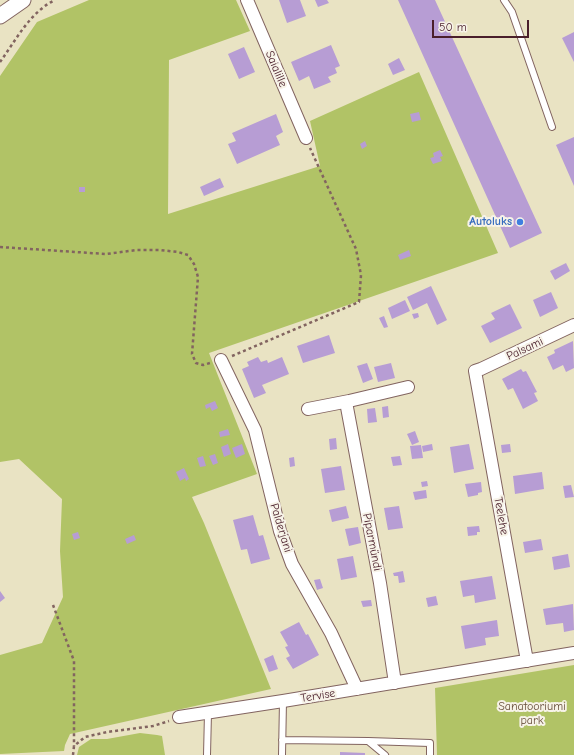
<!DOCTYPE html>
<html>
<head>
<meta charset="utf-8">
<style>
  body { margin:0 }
  #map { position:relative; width:574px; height:755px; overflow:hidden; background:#e9e3c3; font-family:"Comic Neue",sans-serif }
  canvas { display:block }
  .scale { position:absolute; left:432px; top:20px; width:97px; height:18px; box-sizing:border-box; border:2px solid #4a1f2b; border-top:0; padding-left:5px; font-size:12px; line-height:14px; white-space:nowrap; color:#4a1f2b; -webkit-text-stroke:3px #f7f3e8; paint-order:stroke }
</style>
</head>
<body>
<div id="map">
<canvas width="574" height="755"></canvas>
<div class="scale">50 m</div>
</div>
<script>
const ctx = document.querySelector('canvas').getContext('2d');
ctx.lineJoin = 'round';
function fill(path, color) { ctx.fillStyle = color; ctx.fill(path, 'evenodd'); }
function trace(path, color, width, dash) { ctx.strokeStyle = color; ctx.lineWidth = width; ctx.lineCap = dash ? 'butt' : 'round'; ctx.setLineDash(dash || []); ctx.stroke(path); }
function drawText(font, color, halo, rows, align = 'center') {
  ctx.font = font + ' "Comic Neue",sans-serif'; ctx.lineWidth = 4; ctx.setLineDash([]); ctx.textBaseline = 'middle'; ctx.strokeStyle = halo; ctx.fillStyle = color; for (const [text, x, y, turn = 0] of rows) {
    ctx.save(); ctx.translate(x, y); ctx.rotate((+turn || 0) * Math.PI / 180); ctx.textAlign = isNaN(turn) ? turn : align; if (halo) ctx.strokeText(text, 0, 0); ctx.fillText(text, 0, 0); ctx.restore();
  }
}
const green = new Path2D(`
  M89 0H236L250 31 169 60 168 214 320 166 310 121 419 72 498 253 209 353 257 474 192 497 204 523 271 689 70 734 65 745 64 751 0 754V655L42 643 63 597 60 551 62 499 19 459 0 462V76L37 22Z
  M574 665V755H437L435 688Z
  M140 733 157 735 162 736 165 755H77L79 747 91 739H107Z`);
const building = new Path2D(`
  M279 0H300L306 16 287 23Z
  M315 0H327L329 3 318 7Z
  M398 0H435L542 233 510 248Z
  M574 32V62L562 38Z
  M331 45 340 66 335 68 337 73 328 77 331 82 314 89 309 76 299 81 291 62Z
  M244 47 255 72 239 79 228 54Z
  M399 58 405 70 393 75 388 64Z
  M419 112 421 120 412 122 410 114Z
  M276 114 283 132 276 136 280 145 237 164 228 144 236 141 232 133Z
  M574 137V186L556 145Z
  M365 141 367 146 362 149 360 144Z
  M440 150 443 156 440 157 442 161 433 164 430 158 434 157 433 153Z
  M220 178 224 187 204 196 200 187Z
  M79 187H85V192H79Z
  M409 250 411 256 400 260 398 255Z
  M566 263 570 271 555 280 550 271Z
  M431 286 447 320 437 325 427 303 413 310 407 297Z
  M551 292 558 308 540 317 533 300Z
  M405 300 410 311 392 319 388 308Z
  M510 304 522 328 490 343 481 326 495 319 491 313Z
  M418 313 419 317 414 319 412 314Z
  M384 316 388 327 384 328 379 318Z
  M329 335 335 353 303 363 297 346Z
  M573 341 574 368 566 372 563 365 553 370 547 357 555 353 554 350Z
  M258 357 261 362 267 360 268 363 282 357 289 374 262 385 266 393 254 398 242 369 249 366 247 362Z
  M367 363 373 379 363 383 357 366Z
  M391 363 395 378 378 382 374 367Z
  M521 369 523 372 526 371 537 392 534 393 538 401 523 409 513 388 508 390 502 379Z
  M215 401 218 408 212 411 210 407 206 409 205 405Z
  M388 406 389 417 383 418 382 407Z
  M375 408 377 422 368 423 367 409Z
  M228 429 230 435 220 437 219 432Z
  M415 431 419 442 412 445 407 434Z
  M336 438 337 449 330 450 329 439Z
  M228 444 231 454 224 457 221 447Z
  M242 444 245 454 236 458 232 448Z
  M432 444 433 450 423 452 422 446Z
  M469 444 474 469 454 473 450 447Z
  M510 444 511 452 502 453 501 445Z
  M421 445 423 458 412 459 410 446Z
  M215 454 218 463 213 465 209 456Z
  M203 456 206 466 200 467 197 458Z
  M400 456 402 465 393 466 391 457Z
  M294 457 295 466 290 467 289 458Z
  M341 466 345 490 325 493 321 469Z
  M184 468 189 479 186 481 185 478 180 481 176 472Z
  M542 472 544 489 515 494 513 476Z
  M427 481 428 486 422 487 421 482Z
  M481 482 482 492 478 493V495L468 497 465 484Z
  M571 485 574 497 565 498 563 486Z
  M426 490 427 498 415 500 413 492Z
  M346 506 349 518 332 522 329 510Z
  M399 506 403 528 388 530 384 508Z
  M253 515 259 536 263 535 270 559 251 564 247 549 241 550 233 520Z
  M479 526 480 532H477V535L468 536 467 527Z
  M358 527 361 543 349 546 345 529Z
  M78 532 80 538 74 540 72 534Z
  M134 535 136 540 127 544 125 539Z
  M541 539 543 550 525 553 523 542Z
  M568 554 570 567 554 570 552 557Z
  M353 556 357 577 341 580 337 559Z
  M403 571 405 582 399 583 398 576H394L393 573Z
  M492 576 496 599 475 603 474 595 463 597 460 581Z
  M320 579 323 588 317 590 314 580Z
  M0 591 5 598 0 602Z
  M436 596 438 605 428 607 426 598Z
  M371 600 372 606 363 607 361 601Z
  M573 604 574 630 564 632 563 623 546 625 543 609Z
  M497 620 499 636 485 638 486 645 465 649 461 626Z
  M299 622 306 635 308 634 319 655 293 669 286 658 290 656 285 647 288 646 280 632Z
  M273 655 278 669 269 672 264 659Z
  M340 752 365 753V755H340Z`);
const path = new Path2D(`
  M0 62C16 40 30 12 55 0
  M0 247 106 254 137 250H160L178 252 188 255 194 264 198 277 192 354 196 363 203 365 210 363
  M232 356 359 302 361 275 356 249 310 148
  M53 605 74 661V746
  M73 755 74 746 85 737 107 732 153 726 169 721`);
const service = new Path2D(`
  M504 0 512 12 552 127
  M282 740 368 741 385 755
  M368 741 430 743V755
  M207 755 208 713
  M282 755 283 701`);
const minor = new Path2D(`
  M247 0 306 138
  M221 360 255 430 280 531 292 564 331 633 357 689
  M346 402 380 583 395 683
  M308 409 349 401 408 387
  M527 661 475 371 481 369 574 325
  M179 717 283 701 574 653`);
const tertiary = new Path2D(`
  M0 16 23 0`);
const markers = [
  [520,222,4,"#3f7fe0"]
];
const streetNames = [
  ["Saialille",276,69,67],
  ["Palsami",525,349,-25],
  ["Teelehe",501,516,80],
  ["Palderjani",281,528,73],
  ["Piparmündi",372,542,79],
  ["Tervise",318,696,-9]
];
const shopNames = [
  ["Autoluks",512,222]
];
const parkNames = [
  ["Sanatooriumi",532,707],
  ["park",532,721]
];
fill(green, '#b1c366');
fill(building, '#b79dd4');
trace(service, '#826460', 8);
trace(minor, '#826460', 14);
trace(tertiary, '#826460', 17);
trace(path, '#826460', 2.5, [3, 3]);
trace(service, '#fff', 6);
trace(minor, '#fff', 12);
trace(tertiary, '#fff', 15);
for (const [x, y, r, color] of markers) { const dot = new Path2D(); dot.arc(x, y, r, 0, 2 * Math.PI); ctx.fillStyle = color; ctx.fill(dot); trace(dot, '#f7f3e8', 1.5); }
drawText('12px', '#4a1f2b', '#f7f3e8', streetNames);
drawText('bold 12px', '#366cbe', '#f7f3e8', shopNames, 'right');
drawText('12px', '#69503d', '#f7f3e8', parkNames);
</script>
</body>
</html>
